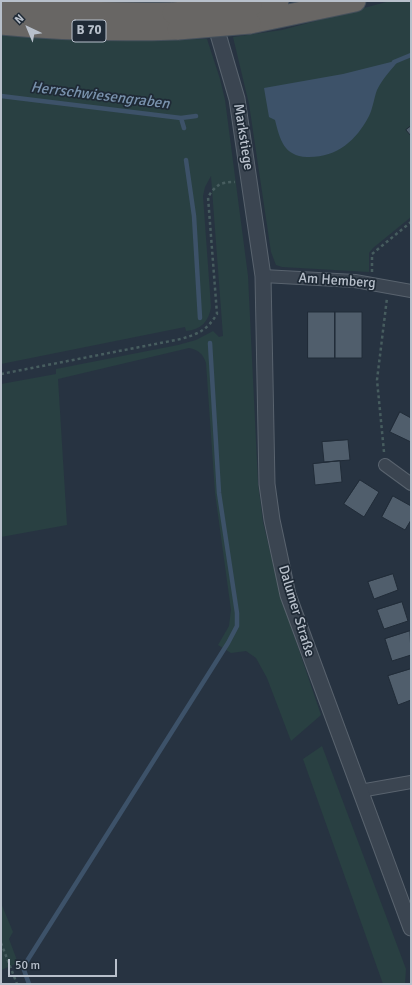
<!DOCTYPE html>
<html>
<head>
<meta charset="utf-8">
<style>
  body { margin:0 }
  #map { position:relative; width:412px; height:985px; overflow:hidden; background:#273341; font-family:Signika,sans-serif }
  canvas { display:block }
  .frame { position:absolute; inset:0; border:2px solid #b8c0cb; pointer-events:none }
  .north { position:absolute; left:8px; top:8px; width:40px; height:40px; -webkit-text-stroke:3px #1f2a36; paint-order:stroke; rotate:316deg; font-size:11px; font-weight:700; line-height:16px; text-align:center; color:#b8c0cb }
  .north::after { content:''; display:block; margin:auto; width:14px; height:18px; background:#b8c0cb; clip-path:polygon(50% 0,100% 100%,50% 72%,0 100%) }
  .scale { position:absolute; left:8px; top:959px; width:109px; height:18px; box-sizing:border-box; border:2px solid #b8c0cb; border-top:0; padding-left:5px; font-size:12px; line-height:14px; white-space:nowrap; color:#b8c0cb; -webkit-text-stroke:3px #1f2a36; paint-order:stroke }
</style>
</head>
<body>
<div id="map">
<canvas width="412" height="985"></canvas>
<div class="frame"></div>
<div class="north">N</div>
<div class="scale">50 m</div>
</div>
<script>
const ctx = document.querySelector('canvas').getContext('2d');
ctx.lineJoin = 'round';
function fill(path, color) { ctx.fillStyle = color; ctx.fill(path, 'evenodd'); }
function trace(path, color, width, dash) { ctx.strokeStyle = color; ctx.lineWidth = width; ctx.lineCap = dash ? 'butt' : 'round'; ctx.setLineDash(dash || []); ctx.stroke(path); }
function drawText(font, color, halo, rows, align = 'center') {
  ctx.font = font + ' Signika,sans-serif'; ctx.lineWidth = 3.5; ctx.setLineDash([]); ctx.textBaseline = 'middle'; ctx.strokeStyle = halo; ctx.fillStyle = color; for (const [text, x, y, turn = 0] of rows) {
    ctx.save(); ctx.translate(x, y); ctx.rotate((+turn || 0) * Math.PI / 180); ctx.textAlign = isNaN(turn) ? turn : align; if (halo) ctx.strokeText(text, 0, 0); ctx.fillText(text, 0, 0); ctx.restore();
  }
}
const green = new Path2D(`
  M390 1H411V217L373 248 369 253V272L282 267 276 265 271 252 249 104 233 37 282 30Z
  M1 32 48 38 94 41 207 39 220 79 225 100 248 276 258 483 263 522 281 597 321 715 291 741 267 678 256 658 246 651 231 653 218 645 229 626 231 610 215 493 206 363C203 354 199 350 189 348L58 379 67 525 1 537V384L56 374V369L178 345 196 340 213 331 219 337 223 336 211 176 205 187 203 196 211 307C209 321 201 330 186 331L185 327 1 364Z
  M322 746 406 969 405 984H383L303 759Z
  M1 903 13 932 9 939 18 963 1 970Z`);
const water = new Path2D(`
  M399 60C392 69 382 79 377 90 374 98 373 108 369 116 356 141 336 158 307 157 284 156 280 140 275 120L269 117 264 88 343 74Z`);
const stream = new Path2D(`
  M394 62 411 55
  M1 96 181 118 196 116
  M181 118 184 128
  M186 160 194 216 200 318
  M29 984 24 970 27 961 228 643 237 626V613L219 493 210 343`);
const building = new Path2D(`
  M411 126V136L406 130Z
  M308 312H335V358H308Z
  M335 312H362V358H335Z
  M400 412 411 418V442L390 432Z
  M348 440 350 460 324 462 322 442Z
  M340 461 342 482 315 485 313 464Z
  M360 480 379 492 364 517 344 504Z
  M393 496 411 506V520L405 530 382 517Z
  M393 574 398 590 374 599 368 582Z
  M402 602 408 621 384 629 377 610Z
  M410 631 411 655 392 661 385 639Z
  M411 669V700L398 705 388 676Z`);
const path = new Path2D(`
  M372 272V254L411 222
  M1 374 181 339C200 333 206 331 217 314L208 197C216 185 220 182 235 182
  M384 452 377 380 387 298
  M1 943 17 984`);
const minor = new Path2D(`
  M263 276 355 281 411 291
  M385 465 411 484
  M360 791 411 782`);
const tertiary = new Path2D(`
  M213 17 237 99 263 276 267 484 272 520 288 595 411 928`);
const trunk = new Path2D(`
  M1 6C59 12 115 14 173 13
  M251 6 278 1
  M250 23 355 1
  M1 24C62 30 116 31 178 29`);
const trunkBridge = new Path2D(`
  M173 13 251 6
  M178 29 250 23`);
const shields = [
  [89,31,34]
];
const shieldNames = [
  ["B 70",89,31]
];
const streetNames = [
  ["Markstiege",243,137,81],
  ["Am Hemberg",337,281,4],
  ["Dalumer Straße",296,611,73]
];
const waterNames = [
  ["Herrschwiesengraben",100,96,7]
];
fill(green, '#294042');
fill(water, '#3d5269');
trace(stream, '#3d5269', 4.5);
fill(building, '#505e6c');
trace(building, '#212c38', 1);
trace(minor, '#59636e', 14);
trace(tertiary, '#59636e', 17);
trace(trunk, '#45505b', 23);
trace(path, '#475d5f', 2.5, [3, 3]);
trace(minor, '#3b4551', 12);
trace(tertiary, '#3b4551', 15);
trace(trunk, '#686664', 21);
trace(trunkBridge, '#45505b', 23, []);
trace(trunkBridge, '#686664', 21);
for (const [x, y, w] of shields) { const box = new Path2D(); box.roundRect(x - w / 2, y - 11, w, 22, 3); ctx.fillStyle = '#1f2a36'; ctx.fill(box); trace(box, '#b8c0cb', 1); }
drawText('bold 13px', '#b8c0cb', null, shieldNames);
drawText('14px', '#b8c0cb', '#1f2a36', streetNames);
drawText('italic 15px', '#7992ad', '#1f2a36', waterNames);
</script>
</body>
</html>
